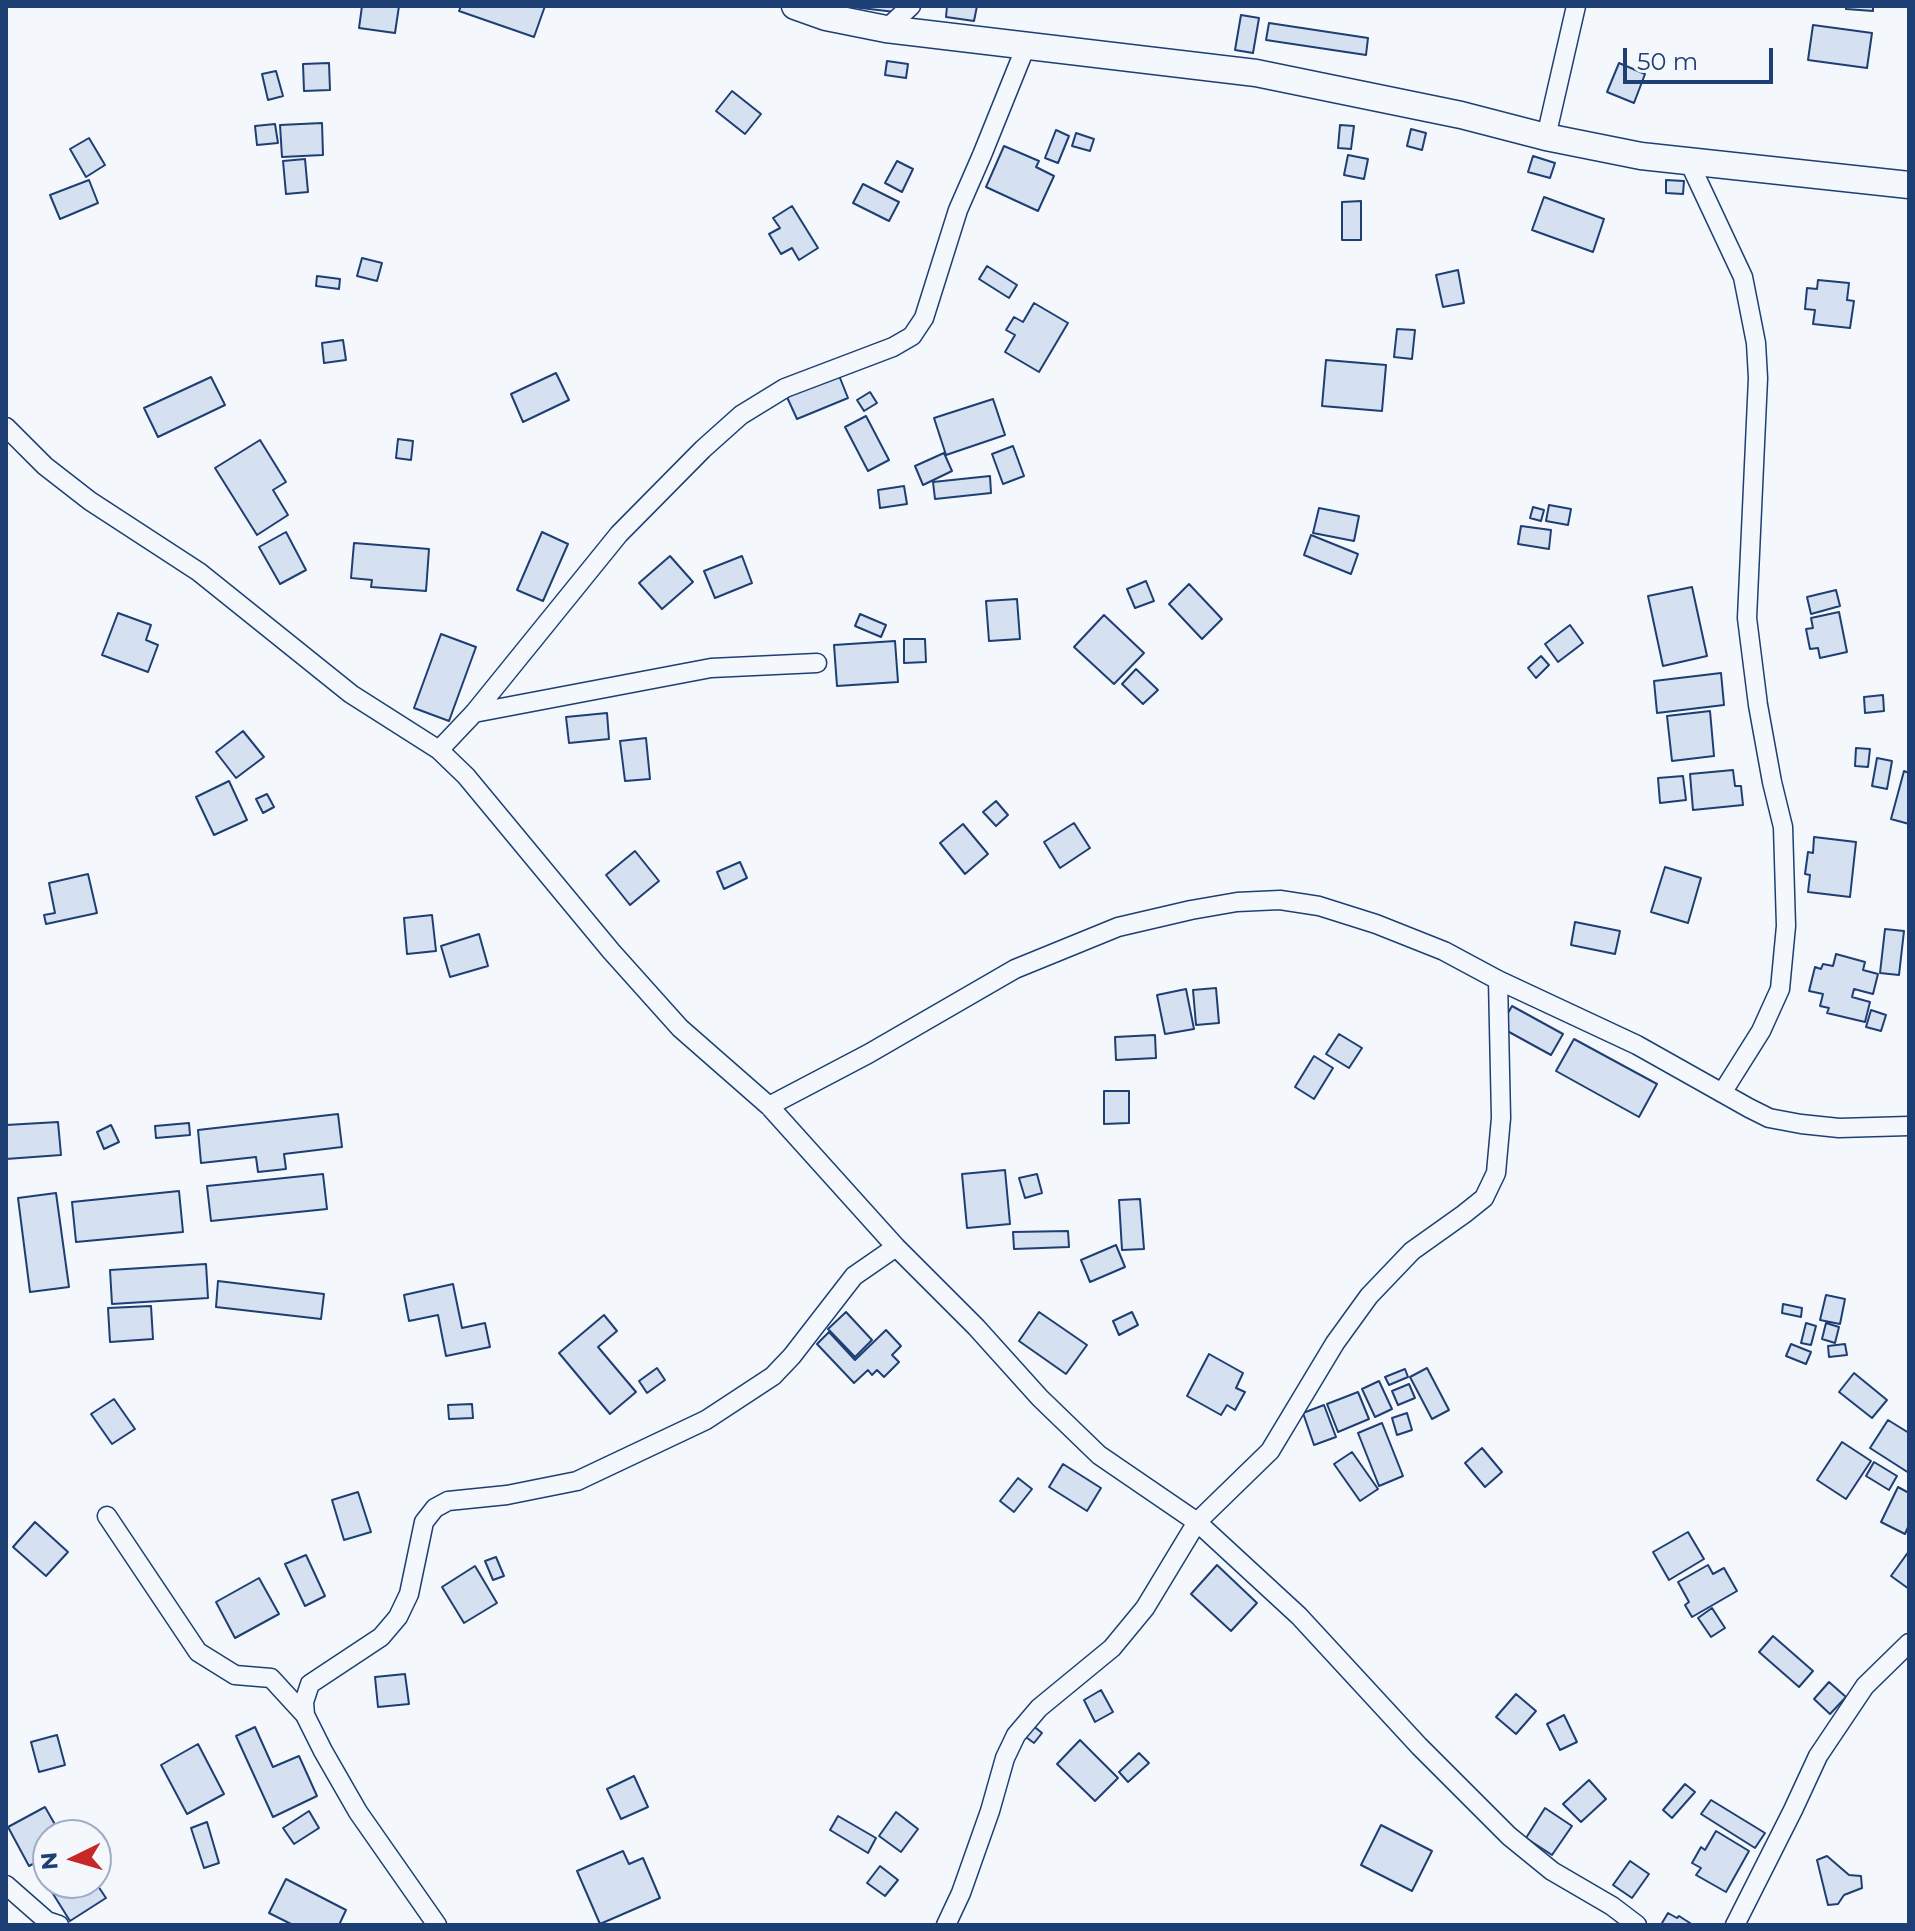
<!DOCTYPE html>
<html>
<head>
<meta charset="utf-8">
<style>
  body { margin:0 }
  #map { position:relative; width:1915px; height:1931px; overflow:hidden; background:#f4f7fb; font-family:Montserrat,sans-serif }
  canvas { display:block }
  .frame { position:absolute; inset:0; border:8px solid #1d3f73; pointer-events:none }
  .north { position:absolute; left:32px; top:1819px; width:80px; height:80px; box-sizing:border-box; background:#f4f7fb; border:2px solid #9eadc5; border-radius:50%; rotate:265deg; font-size:22px; font-weight:700; line-height:32px; text-align:center; color:#1d3f73 }
  .north::after { content:''; display:block; margin:auto; width:28px; height:36px; background:#c62828; clip-path:polygon(50% 0,100% 100%,50% 72%,0 100%) }
  .scale { position:absolute; left:1623px; top:48px; width:150px; height:36px; box-sizing:border-box; border:4px solid #1d3f73; border-top:0; padding-left:10px; font-size:24px; line-height:28px; white-space:nowrap; color:#1d3f73; -webkit-text-stroke:6px #f4f7fb; paint-order:stroke }
</style>
</head>
<body>
<div id="map">
<canvas width="1915" height="1931"></canvas>
<div class="frame"></div>
<div class="north">N</div>
<div class="scale">50 m</div>
</div>
<script>
const ctx = document.querySelector('canvas').getContext('2d');
ctx.lineJoin = 'round';
function fill(path, color) { ctx.fillStyle = color; ctx.fill(path, 'evenodd'); }
function trace(path, color, width, dash) { ctx.strokeStyle = color; ctx.lineWidth = width; ctx.lineCap = dash ? 'butt' : 'round'; ctx.setLineDash(dash || []); ctx.stroke(path); }
const building = new Path2D(`
  M362 6H399L395 33 359 28Z
  M461 6H545L534 37 459 11Z
  M844 6H895V12Z
  M947 6H977L974 21 946 17Z
  M1846 6H1873V11L1846 9Z
  M1241 15 1259 18 1253 53 1235 50Z
  M1269 23 1368 38 1366 55 1266 40Z
  M1813 25 1872 33 1867 68 1808 60Z
  M887 61 908 64 906 78 885 75Z
  M329 63 330 90 304 91 303 64Z
  M1619 63 1645 74 1634 103 1607 92Z
  M276 71 283 96 268 100 262 74Z
  M732 91 761 114 745 134 716 111Z
  M322 123 323 155 282 157 280 125Z
  M275 124 278 143 257 145 255 126Z
  M1340 125 1354 126 1351 149 1338 148Z
  M1411 129 1426 133 1422 150 1407 146Z
  M1056 130 1069 136 1058 163 1045 158Z
  M1076 133 1094 139 1090 151 1072 146Z
  M89 138 105 165 86 177 70 149Z
  M1004 146 1039 161 1036 167 1054 176 1038 211 986 187Z
  M1348 155 1368 159 1364 179 1344 175Z
  M1533 156 1555 163 1550 178 1528 172Z
  M305 159 308 192 286 194 283 161Z
  M897 161 913 169 902 192 885 183Z
  M89 180 98 203 60 219 50 195Z
  M1666 180 1684 181 1683 194 1666 193Z
  M863 184 899 202 889 221 853 203Z
  M1544 197 1604 219 1593 252 1532 230Z
  M1361 201V240H1342V202Z
  M792 206 818 248 799 260 792 248 781 254 769 234 780 228 773 218Z
  M362 258 382 263 377 281 357 276Z
  M987 266 1017 285 1009 298 979 279Z
  M1458 270 1464 303 1443 307 1436 275Z
  M317 276 340 279 339 289 316 286Z
  M1818 280 1849 283 1847 300 1854 301 1850 328 1813 324 1815 310 1805 309 1807 288 1817 289Z
  M1034 303 1068 323 1039 372 1005 352 1015 335 1006 330 1014 317 1023 322Z
  M1397 329 1415 330 1412 359 1394 357Z
  M343 340 346 360 324 363 322 343Z
  M1326 360 1386 365 1382 411 1322 406Z
  M556 373 569 400 523 422 511 394Z
  M838 373 848 398 797 419 786 395Z
  M211 377 225 405 158 437 144 408Z
  M870 392 877 403 864 411 857 400Z
  M993 399 1005 435 946 455 934 418Z
  M866 416 889 460 868 471 845 427Z
  M398 439 413 441 411 460 396 458Z
  M260 440 286 482 273 490 288 515 257 535 215 468Z
  M1013 446 1024 476 1003 484 992 454Z
  M944 453 952 471 923 485 915 466Z
  M990 476 991 493 935 499 933 482Z
  M904 486 907 504 880 508 878 490Z
  M1549 505 1571 509 1568 525 1546 521Z
  M1533 507 1544 510 1541 521 1530 518Z
  M1319 508 1359 516 1354 541 1313 533Z
  M1521 526 1551 530 1549 549 1518 544Z
  M286 532 306 570 280 584 259 547Z
  M542 532 568 544 543 601 517 590Z
  M1311 535 1358 554 1351 574 1304 555Z
  M354 543 429 549 426 591 371 587 372 580 351 578Z
  M670 556 693 582 662 609 639 583Z
  M742 556 752 583 715 598 704 571Z
  M1146 581 1154 601 1135 608 1127 589Z
  M1189 584 1222 619 1202 639 1169 604Z
  M1692 587 1707 656 1663 666 1648 596Z
  M1836 590 1840 606 1811 614 1807 597Z
  M1017 599 1020 639 989 641 986 601Z
  M1839 612 1847 652 1820 658 1818 648 1810 649 1806 629 1813 628 1811 618Z
  M118 613 151 625 146 640 158 645 148 672 102 655Z
  M860 614 886 625 881 637 855 626Z
  M1104 615 1144 653 1114 684 1074 647Z
  M1570 625 1583 643 1558 662 1545 644Z
  M441 634 476 647 449 721 414 708Z
  M904 639H925L926 662 904 663Z
  M895 641 898 682 837 686 834 645Z
  M1541 656 1549 665 1536 678 1528 668Z
  M1136 669 1158 690 1143 704 1122 684Z
  M1721 673 1724 705 1657 713 1654 681Z
  M1883 695 1884 711 1865 713 1864 697Z
  M1710 711 1714 756 1672 761 1667 716Z
  M607 713 609 739 569 743 566 717Z
  M243 731 264 757 236 778 216 752Z
  M646 738 650 779 625 781 620 741Z
  M1856 748 1870 749 1868 767 1855 766Z
  M1877 758 1892 761 1887 789 1872 786Z
  M1733 770 1735 786H1741L1743 805 1693 810 1690 774Z
  M1904 771 1909 773V824L1891 819Z
  M1683 776 1686 800 1660 803 1658 778Z
  M229 781 247 820 214 835 196 797Z
  M267 794 274 807 263 813 256 799Z
  M996 801 1008 815 996 826 983 812Z
  M1074 823 1090 848 1060 868 1044 842Z
  M963 824 988 854 965 874 940 843Z
  M1814 837 1856 842 1850 897 1808 892 1810 875 1805 874 1808 852 1813 853Z
  M635 851 659 881 630 905 606 875Z
  M740 862 747 878 724 889 717 872Z
  M1665 867 1701 878 1688 923 1651 912Z
  M88 874 97 913 46 924 44 915 55 913 49 883Z
  M432 915 436 951 407 954 404 918Z
  M1575 922 1620 931 1615 954 1571 945Z
  M1885 929 1904 931 1899 975 1880 973Z
  M479 934 488 966 450 977 441 946Z
  M1836 954 1865 962 1863 970 1878 974 1873 994 1854 989 1852 997 1870 1002 1865 1022 1827 1013 1829 1008 1820 1006 1823 994 1809 991 1815 967 1821 969 1823 964 1833 966Z
  M1216 988 1219 1023 1196 1025 1193 990Z
  M1186 989 1194 1029 1165 1034 1157 995Z
  M1512 1006 1563 1034 1551 1055 1500 1027Z
  M1871 1010 1886 1015 1881 1031 1866 1027Z
  M1339 1034 1362 1048 1349 1068 1326 1054Z
  M1155 1035 1156 1058 1116 1060 1115 1037Z
  M1574 1039 1657 1084 1639 1117 1556 1071Z
  M1314 1056 1333 1068 1314 1099 1295 1087Z
  M1104 1091H1129V1123L1104 1124Z
  M338 1114 342 1147 284 1154 286 1169 258 1172 256 1157 201 1163 198 1130Z
  M58 1122 61 1155 6 1159V1125Z
  M189 1123 190 1135 156 1138 155 1126Z
  M111 1125 119 1142 104 1149 97 1132Z
  M1005 1170 1010 1224 967 1228 962 1174Z
  M323 1174 327 1209 211 1221 207 1186Z
  M1037 1174 1042 1193 1025 1198 1019 1178Z
  M179 1191 183 1232 76 1242 72 1202Z
  M56 1193 69 1287 30 1292 18 1198Z
  M1140 1199 1144 1249 1122 1250 1119 1200Z
  M1068 1231 1069 1247 1014 1249 1013 1232Z
  M1116 1245 1125 1267 1090 1282 1081 1260Z
  M206 1264 208 1298 112 1304 110 1270Z
  M218 1281 324 1294 321 1319 216 1307Z
  M453 1284 462 1328 485 1323 490 1347 446 1356 438 1315 409 1321 404 1295Z
  M1826 1295 1845 1299 1840 1324 1820 1320Z
  M1783 1304 1802 1308 1801 1317 1782 1313Z
  M151 1306 153 1339 110 1342 108 1308Z
  M846 1312 872 1340 855 1357 828 1329Z
  M1039 1312 1087 1345 1066 1374 1019 1341Z
  M1132 1312 1138 1325 1119 1335 1113 1321Z
  M604 1315 617 1331 598 1347 636 1392 610 1414 559 1353Z
  M1806 1323 1816 1326 1811 1345 1801 1343Z
  M1826 1323 1839 1327 1835 1343 1822 1339Z
  M886 1330 901 1346 892 1355 899 1362 884 1377 877 1370 872 1375 868 1370 854 1383 817 1344 829 1332 855 1360Z
  M1791 1344 1811 1352 1806 1364 1786 1356Z
  M1845 1344 1847 1355 1829 1357 1828 1346Z
  M1209 1354 1243 1373 1236 1388 1245 1392 1235 1410 1227 1405 1221 1415 1187 1396Z
  M657 1368 665 1380 647 1393 639 1381Z
  M1427 1368 1449 1410 1432 1419 1410 1377Z
  M1405 1369 1408 1377 1389 1385 1385 1377Z
  M1854 1373 1887 1400 1872 1418 1839 1392Z
  M1379 1381 1392 1409 1375 1417 1362 1389Z
  M1409 1384 1415 1398 1398 1405 1392 1391Z
  M1358 1392 1369 1419 1338 1432 1327 1404Z
  M114 1399 135 1429 112 1444 91 1414Z
  M472 1404 473 1418 449 1419 448 1405Z
  M1324 1405 1336 1437 1314 1445 1303 1413Z
  M1407 1413 1412 1430 1397 1435 1392 1418Z
  M1888 1420 1909 1433V1473L1870 1448Z
  M1382 1423 1403 1476 1379 1486 1358 1433Z
  M1842 1442 1871 1461 1846 1499 1817 1480Z
  M1482 1448 1502 1472 1485 1487 1465 1463Z
  M1352 1452 1378 1489 1360 1501 1334 1464Z
  M1874 1462 1897 1476 1889 1490 1866 1476Z
  M1063 1464 1101 1488 1087 1511 1049 1487Z
  M1018 1478 1032 1489 1014 1512 1000 1501Z
  M1898 1487 1909 1493V1525L1905 1534 1881 1522Z
  M358 1492 371 1532 344 1540 332 1500Z
  M35 1522 68 1552 46 1576 13 1547Z
  M1688 1532 1704 1559 1669 1580 1653 1552Z
  M1909 1551V1589L1891 1576Z
  M306 1555 325 1596 305 1606 285 1564Z
  M496 1557 504 1576 493 1580 485 1561Z
  M1217 1565 1257 1603 1231 1631 1191 1594Z
  M1708 1565 1713 1574 1724 1568 1737 1591 1692 1617 1685 1605 1689 1602 1678 1582Z
  M475 1566 497 1603 464 1623 442 1587Z
  M259 1578 279 1614 235 1638 216 1602Z
  M1712 1608 1725 1628 1711 1637 1698 1618Z
  M1773 1636 1813 1671 1799 1687 1759 1652Z
  M405 1674 409 1704 378 1707 375 1677Z
  M1829 1682 1846 1697 1830 1714 1814 1699Z
  M1101 1690 1113 1712 1095 1722 1084 1700Z
  M1516 1694 1536 1711 1516 1734 1496 1717Z
  M1564 1715 1577 1742 1560 1750 1547 1724Z
  M1031 1724 1042 1733 1034 1743 1023 1735Z
  M255 1727 273 1767 299 1756 317 1796 273 1817 236 1736Z
  M57 1735 65 1765 39 1772 31 1742Z
  M1080 1740 1118 1778 1095 1801 1057 1764Z
  M198 1744 224 1794 187 1814 161 1765Z
  M1139 1753 1149 1763 1128 1782 1119 1772Z
  M634 1776 648 1807 621 1819 607 1789Z
  M1589 1780 1606 1799 1581 1822 1563 1804Z
  M1685 1784 1695 1792 1672 1818 1663 1810Z
  M1711 1800 1765 1833 1755 1848 1701 1814Z
  M45 1807 61 1835H48V1856L29 1866 8 1827Z
  M1545 1808 1572 1826 1552 1855 1526 1838Z
  M309 1811 319 1828 294 1844 283 1828Z
  M896 1812 918 1829 901 1852 879 1836Z
  M838 1816 876 1838 868 1853 830 1830Z
  M207 1822 219 1863 204 1868 191 1828Z
  M1381 1825 1432 1851 1412 1891 1361 1865Z
  M1716 1831 1749 1851 1726 1892 1696 1875 1701 1868 1692 1863 1701 1847 1705 1850Z
  M623 1851 629 1864 643 1858 660 1898 600 1924 577 1871Z
  M1827 1856 1849 1875 1861 1876 1862 1888 1844 1895 1838 1904 1828 1905 1817 1860Z
  M1630 1861 1649 1874 1632 1898 1613 1885Z
  M880 1866 898 1880 885 1896 867 1883Z
  M286 1879 346 1910 339 1925H293L269 1913Z
  M60 1883H96L106 1898 70 1921 50 1889Z
  M1668 1913 1677 1918 1679 1916 1693 1925H1665L1662 1923Z`);
const minor = new Path2D(`
  M886 29 911 6
  M1546 137 1576 6
  M1689 162 1743 277 1756 343 1758 378 1747 618 1758 705 1772 782 1783 827 1786 926 1780 989 1761 1031 1722 1093
  M6 427 45 466 90 501 199 572 351 694 439 750 466 776 611 951 680 1028 769 1106 896 1247 976 1327 1040 1398 1099 1455 1197 1522 1299 1616 1419 1746 1509 1836 1552 1871 1612 1906 1637 1925
  M474 713 711 668 817 663
  M439 750 474 713 619 534 703 449 741 415 785 388 893 347 912 336 924 318 958 210 982 155 1026 46
  M769 1106 868 1054 1015 969 1118 927 1191 910 1237 902 1280 900 1319 906 1376 924 1444 951 1498 980 1637 1045 1749 1108 1769 1118 1801 1124 1839 1128 1909 1126
  M107 1516 198 1652 235 1675 271 1678 305 1715
  M6 1885 47 1921 59 1925
  M437 1925 358 1812 323 1751 305 1715 304 1702 310 1684 381 1637 398 1617 409 1594 424 1522 435 1508 448 1501 507 1495 577 1481 706 1420 773 1376 792 1356 854 1276 896 1247
  M946 1925 961 1893 990 1811 1005 1758 1016 1735 1039 1708 1112 1648 1145 1608 1197 1522 1270 1451 1335 1343 1369 1296 1412 1251 1464 1214 1484 1198 1496 1173 1501 1118 1498 980
  M1735 1925 1793 1810 1818 1756 1865 1686 1909 1643`);
const secondary = new Path2D(`
  M795 6 826 17 886 29 1256 73 1461 115 1546 137 1641 156 1909 185`);
fill(building, '#d5e0f0');
trace(building, '#1d3f73', 2);
trace(minor, '#1d3f73', 21);
trace(secondary, '#1d3f73', 29);
trace(minor, '#f4f7fb', 18);
trace(secondary, '#f4f7fb', 26);
</script>
</body>
</html>
